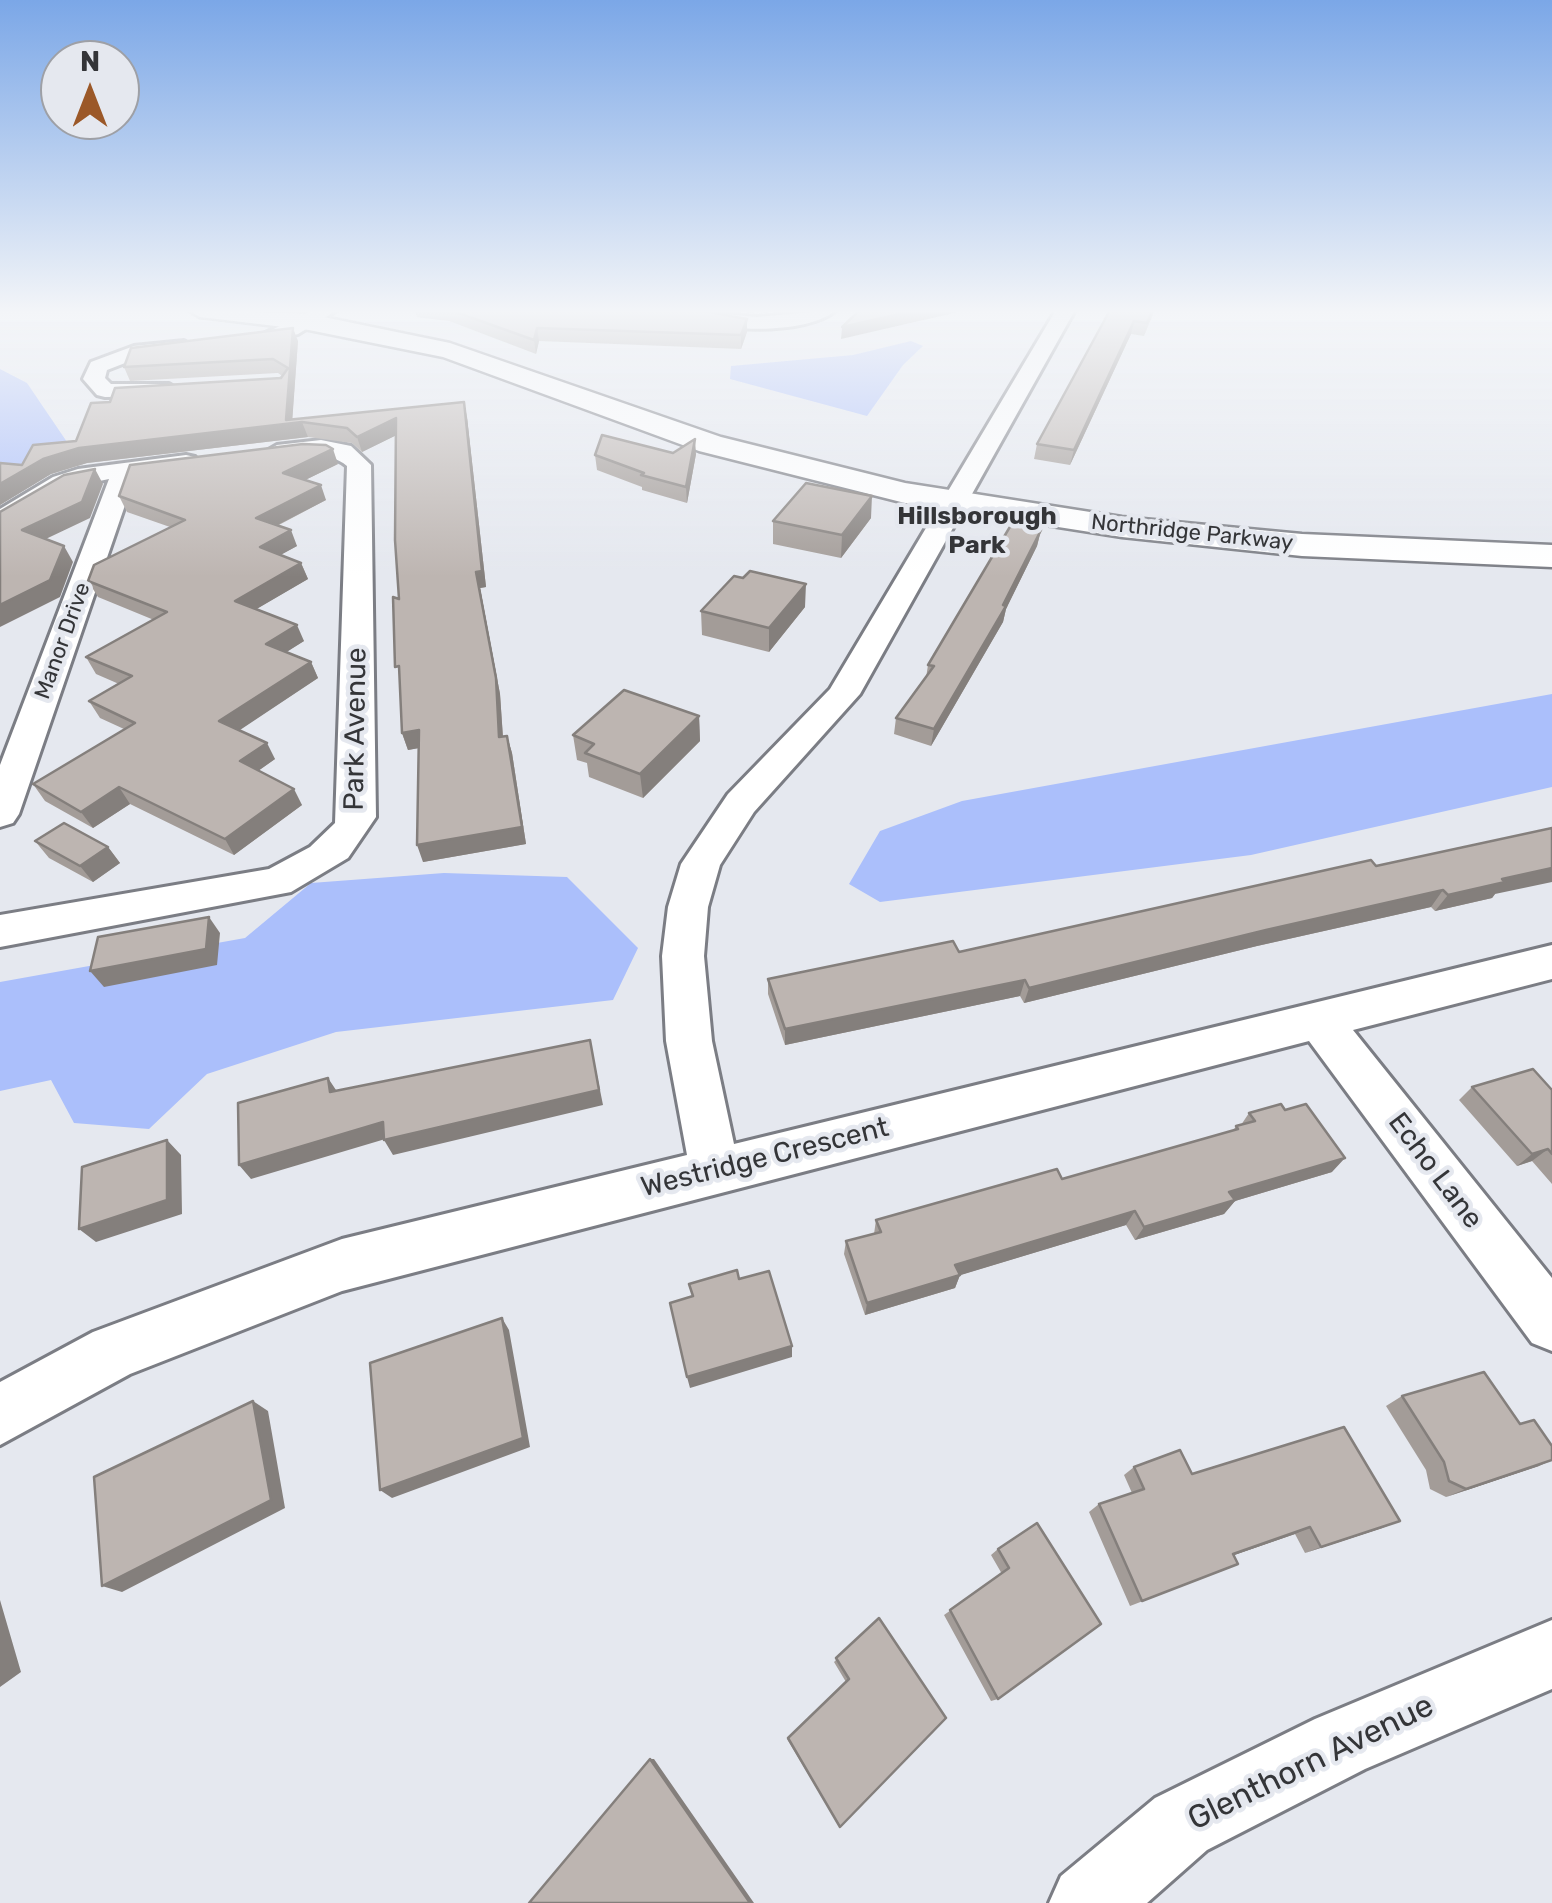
<!DOCTYPE html>
<html>
<head>
<meta charset="utf-8">
<style>
  body { margin:0 }
  #map { position:relative; width:1552px; height:1903px; overflow:hidden; background:#e5e8ef; font-family:Rubik,sans-serif }
  canvas { display:block }
  .north { position:absolute; left:40px; top:40px; width:100px; height:100px; box-sizing:border-box; background:#e5e8ef; border:2px solid #9ea0a6; border-radius:50%; rotate:0deg; font-size:28px; font-weight:700; line-height:40px; text-align:center; color:#343538 }
  .north::after { content:''; display:block; margin:auto; width:35px; height:45px; background:#9b5828; clip-path:polygon(50% 0,100% 100%,50% 72%,0 100%) }
</style>
</head>
<body>
<div id="map">
<canvas width="1552" height="1903"></canvas>
<div class="north">N</div>
</div>
<script>
const ctx = document.querySelector('canvas').getContext('2d');
ctx.lineJoin = 'round';
function fill(path, color) { ctx.fillStyle = color; ctx.fill(path, 'evenodd'); }
function trace(path, color, width, dash) { ctx.strokeStyle = color; ctx.lineWidth = width; ctx.lineCap = dash ? 'butt' : 'round'; ctx.setLineDash(dash || []); ctx.stroke(path); }
function drawText(font, color, halo, rows, align = 'center') {
  ctx.font = font + ' Rubik,sans-serif'; ctx.lineWidth = 9; ctx.setLineDash([]); ctx.textBaseline = 'middle'; ctx.strokeStyle = halo; ctx.fillStyle = color; for (const [text, x, y, turn = 0] of rows) {
    ctx.save(); ctx.translate(x, y); ctx.rotate((+turn || 0) * Math.PI / 180); ctx.textAlign = isNaN(turn) ? turn : align; if (halo) ctx.strokeText(text, 0, 0); ctx.fillText(text, 0, 0); ctx.restore();
  }
}
const green = new Path2D(`
  M911 341 923 346 903 365 867 416 730 379 731 366 853 355Z
  M0 369 27 383 67 442 0 478Z
  M1552 694V787L1251 855 880 902 849 884 880 831 962 801Z
  M444 873 567 877 638 948 613 1000 336 1032 207 1074 149 1129 74 1123 51 1080 0 1091V982L245 938 311 883Z`);
const street = new Path2D(`
  M313 310H337L298 334 265 344 255 338Z
  M678 310 757 317 836 310C807 336 707 334 678 310Z
  M1056 310H1075L860 694 754 812 720 865 708 907 704 956 712 1041 734 1144 1552 945V979L1353 1030 1552 1278V1351L1532 1343 1309 1041 342 1291 130 1374 0 1445V1382L93 1332 342 1239 687 1155 666 1041 662 956 668 907 681 864 728 794 830 689Z
  M184 341 194 347 191 351 138 358 107 370 105 378 111 384H169L180 391 177 396 105 397 97 395 83 379 91 362 134 346Z
  M321 440 351 446 371 465 376 817 348 858 291 892 0 947V915L269 869 310 847 335 823 347 466C319 442 285 471 265 452L277 445Z
  M186 455 195 457 198 462 195 467 135 476 19 814 13 823 0 827V765L109 479 71 487 0 529V509L53 477 78 469Z
  M1552 1620V1689L1365 1769 1207 1850 1147 1903H1049L1061 1876 1155 1798 1315 1719Z`);
const secondary = new Path2D(`
  M188 310 309 314 450 343 721 437 905 483 1122 517 1302 534 1552 545V567L1302 556 1122 537 905 503 699 451 443 357 309 330 200 317Z`);
const wall = new Path2D(`
  M410 310H698L747 332 741 349 539 341 536 354 449 321 417 317 415 311Z
  M715 310H755L754 313Z
  M1110 310H1155L1144 336 1131 334 1070 465 1034 459 1037 444Z
  M298 341 292 420 467 417 486 587 480 588 500 694 503 737 507 736 512 753 526 844 423 862 418 748 408 750 402 733 396 435 362 452 352 443 308 437 87 463 51 474 0 505V463L22 465 76 441 282 376 278 373 130 381 124 367Z
  M673 453 696 454 687 503 642 490V487L597 470 595 455Z
  M338 464 305 480 326 500 277 526 297 546 280 555 301 563 308 579 256 609 304 641 286 652 311 662 318 678 239 730 275 759 258 771 302 805 234 855 130 804 93 828 45 801 33 784 124 729 100 718 89 701 119 684 96 674 86 657 154 620 98 597 88 581 170 527 127 512 119 496Z
  M871 518 841 558 773 544V521Z
  M1041 530 1037 546 1006 609 1003 622 931 746 894 734 896 718 926 678 928 665Z
  M805 607 769 652 702 635 701 611Z
  M699 716 700 741 643 798 589 777 587 763 577 760 573 735Z
  M35 841 108 847 120 863 93 882 49 858Z
  M1376 866 1495 894 1492 898 1435 911 1431 907 1257 946 1024 1003 1020 996 785 1045 768 994V979L959 952Z
  M1472 1087 1552 1090V1184L1532 1161 1517 1166 1459 1100Z
  M1249 1113 1332 1172 1235 1201 1224 1214 1135 1240 1126 1225 960 1275 955 1288 865 1315 844 1254 846 1241 874 1234 876 1220 1062 1179 1233 1131 1236 1126 1241 1125Z
  M1402 1396 1539 1466 1446 1497 1430 1489 1426 1470 1386 1406Z
  M1134 1467 1192 1474 1382 1528 1305 1553 1295 1534 1234 1555 1224 1570 1130 1606 1089 1512 1099 1504 1132 1493 1124 1475Z
  M1037 1523 998 1699 991 1701 944 1615 1002 1574 991 1555 998 1549Z
  M879 1618 840 1827 787 1739 846 1682 834 1662Z`);
const shadedWall = new Path2D(`
  M763 310H791L763 313Z
  M917 310H967L841 339 842 327Z
  M747 319V332L741 349V335Z
  M1134 321 1131 334 1070 465 1074 450Z
  M293 328 298 341 292 424 302 422 308 437 87 463 51 474 0 505V484L43 459 79 448 286 420Z
  M537 328 539 341 536 354 534 340Z
  M464 402 467 417 486 587 480 588 500 694 504 754 499 737 476 572Z
  M396 418 401 433 362 452 357 437Z
  M695 439 696 454 687 503 686 487Z
  M333 449 338 464 289 488 283 473Z
  M95 469 103 484 90 518 31 546 22 530Z
  M321 485 326 500 262 533 256 518Z
  M872 496 871 518 841 558 842 535Z
  M291 530 297 546 266 563 260 547Z
  M1041 530 1037 546 1006 609 1003 622 931 746 934 729 1003 605Z
  M64 546 73 562 60 597 0 627V605Z
  M301 563 308 579 243 617 235 601Z
  M806 584 805 607 769 652V628Z
  M297 625 304 641 274 660 266 644Z
  M311 662 318 678 228 738 219 721Z
  M699 716 700 741 643 798 640 774Z
  M419 730 425 747 408 750 402 733Z
  M507 736 512 753 526 844 423 862 417 845Z
  M267 743 275 759 248 778 240 761Z
  M119 787 130 804 93 828 81 812Z
  M294 789 302 805 234 855 225 839Z
  M108 847 120 863 93 882 80 866Z
  M1552 868V882L1495 894 1492 898 1435 911 1448 895 1502 879Z
  M1443 890 1431 907 1257 946 1024 1003 1029 988 1266 930Z
  M209 917 220 933 217 965 104 987 90 971Z
  M1025 980 1020 996 785 1045V1029Z
  M590 1040 603 1105 393 1155 384 1140Z
  M328 1078 338 1093 330 1092Z
  M383 1122 392 1137 251 1179 239 1165Z
  M167 1140 181 1155 182 1214 96 1242 79 1229Z
  M1548 1149 1532 1161 1517 1166 1532 1154Z
  M1345 1158 1332 1172 1235 1201 1224 1214 1135 1240 1144 1227 1229 1192Z
  M1135 1211 1126 1225 951 1278 955 1265Z
  M960 1275 955 1288 865 1315 867 1303Z
  M502 1318 509 1330 530 1447 392 1498 380 1490Z
  M792 1346V1357L690 1388 687 1377Z
  M253 1401 268 1411 285 1508 122 1592 102 1586Z
  M1552 1460 1539 1466 1446 1497 1466 1489Z
  M1400 1521 1382 1528 1305 1553 1321 1547Z
  M1310 1527 1295 1534 1220 1560 1233 1554Z
  M0 1600 21 1672 0 1687Z
  M650 1759H654L754 1903H750Z`);
const building = new Path2D(`
  M450 310H698L747 319 741 335 537 328 534 340Z
  M860 310H917L842 327Z
  M1110 310H1153L1147 323 1134 321 1074 450 1037 444Z
  M293 328 286 420 464 402 482 571 476 572 496 678 499 737 507 736 522 827 417 845 419 730 402 733 399 666 395 667 393 597 399 599 395 540 396 418 357 437 347 428 302 422 79 448 43 459 0 484V463L22 465 33 445 76 441 91 403 110 402 115 388 281 378 288 368 273 359 124 367 131 348Z
  M602 435 673 453 695 439 686 487 641 475 644 473 595 455Z
  M303 444 326 445 333 449 283 473 321 485 256 518 291 530 260 547 301 563 235 601 297 625 266 644 311 662 219 721 267 743 240 761 294 789 225 839 119 787 81 812 33 784 135 723 89 701 132 676 86 657 167 612 88 581 94 565 185 520 119 496 130 465Z
  M95 469 82 502 22 530 64 546 50 580 0 605V512L64 475Z
  M806 483 872 496 842 535 773 521Z
  M1011 525 1041 530 1003 605 1006 606 934 729 896 718 934 666 928 665Z
  M750 571 806 584 769 628 701 611 734 576 743 578Z
  M624 690 699 716 640 774 585 753 594 744 573 735Z
  M64 823 108 847 80 866 35 841Z
  M1552 828V868L1502 879 1505 882 1448 895 1443 890 1266 930 1029 988 1025 980 785 1029 768 979 953 941 959 952 1371 860 1376 866Z
  M209 917 206 949 90 971 98 937Z
  M590 1040 599 1090 384 1140 383 1122 239 1165 238 1103 328 1078 330 1092Z
  M1533 1069 1552 1090V1154L1548 1149 1532 1154 1472 1087Z
  M1281 1104 1285 1110 1306 1104 1345 1158 1229 1192 1235 1200 1144 1227 1135 1211 955 1265 960 1275 867 1303 846 1241 881 1232 876 1220 1057 1169 1062 1179 1238 1129 1236 1126 1255 1121 1249 1113Z
  M167 1140V1200L79 1229 82 1167Z
  M737 1270 739 1279 769 1271 792 1346 687 1377 670 1303 693 1296 689 1284Z
  M502 1318 523 1438 380 1490 370 1363Z
  M1484 1372 1520 1424 1534 1420 1552 1446V1460L1466 1489 1449 1481 1444 1462 1402 1396Z
  M253 1401 271 1500 102 1586 94 1477Z
  M1344 1427 1400 1521 1321 1547 1310 1527 1233 1554 1238 1564 1142 1601 1099 1504 1144 1489 1134 1467 1180 1450 1192 1474Z
  M1037 1523 1101 1624 998 1699 950 1610 1009 1568 998 1549Z
  M879 1618 946 1718 840 1827 788 1738 849 1679 836 1658Z
  M650 1759 750 1903H529Z`);
const farStreetnames = [
  ["Northridge Parkway",1192,533,6],
  ["Manor Drive",63,641,-70]
];
const farNeighbourhoodnames = [
  ["Hillsborough",977,517],
  ["Park",977,546]
];
const streetNames = [
  ["Park Avenue",356,729,-89],
  ["Westridge Crescent",765,1158,-14],
  ["Echo Lane",1435,1171,53]
];
const nearStreetnames = [
  ["Glenthorn Avenue",1311,1763,-26]
];
fill(green, '#abbffb');
trace(street, '#7b7d84', 6);
trace(secondary, '#7b7d84', 5);
fill(street, '#fff');
fill(secondary, '#fff');
fill(wall, '#a39c98');
fill(shadedWall, '#847f7c');
fill(building, '#bdb5b1');
trace(building, '#847f7c', 2.5);
const sky = ctx.createLinearGradient(0, 0, 0, 577);
sky.addColorStop(0, '#7ba7e7');
sky.addColorStop(0.54, '#f3f5f8');
sky.addColorStop(1, '#f3f5f800');
ctx.fillStyle = sky;
ctx.fillRect(0, 0, 1552, 577);
drawText('22px', '#343538', '#e5e8ef', farStreetnames);
drawText('bold 25px', '#343538', '#e5e8ef', farNeighbourhoodnames);
drawText('28px', '#343538', '#e5e8ef', streetNames);
drawText('32px', '#343538', '#e5e8ef', nearStreetnames);
</script>
</body>
</html>
